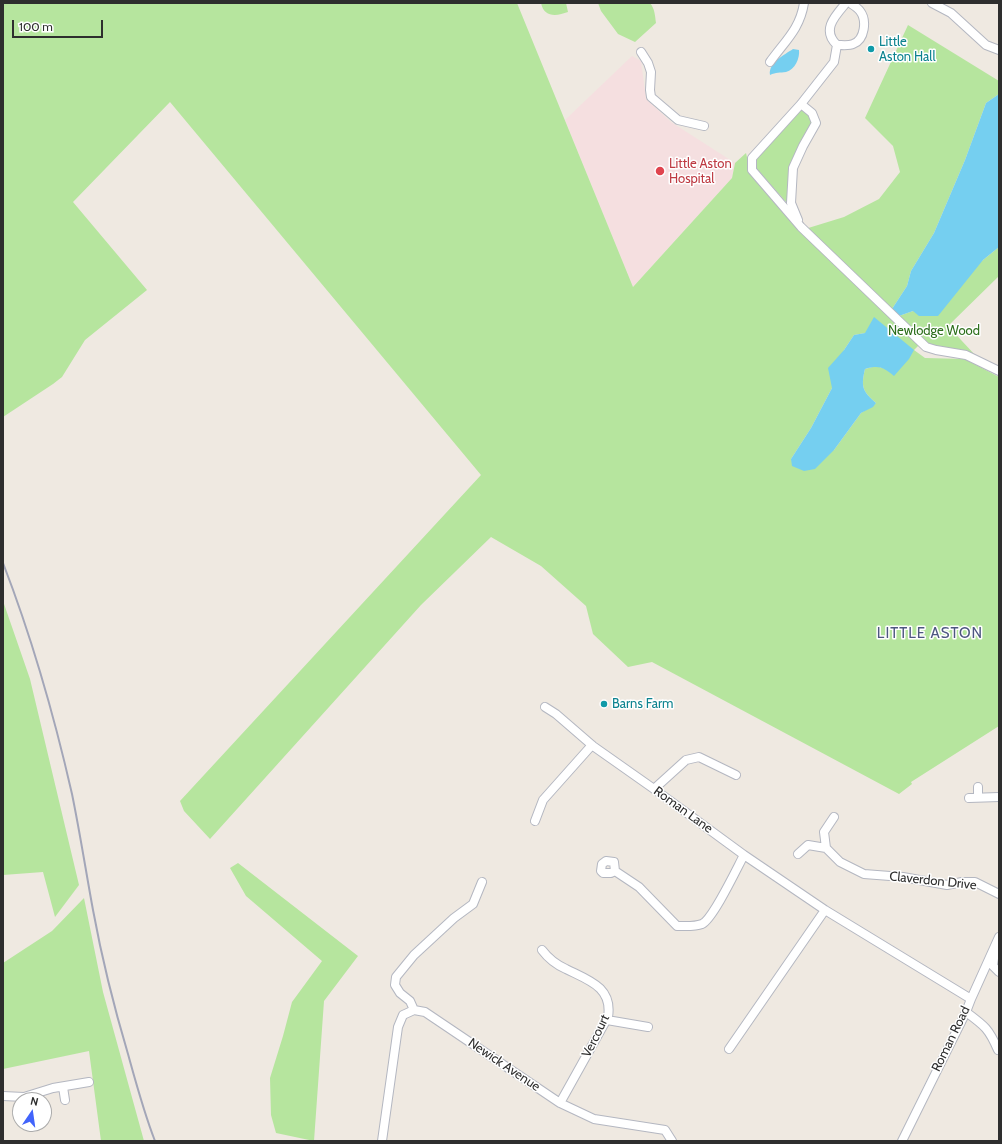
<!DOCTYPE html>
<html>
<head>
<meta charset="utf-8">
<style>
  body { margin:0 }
  #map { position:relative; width:1002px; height:1144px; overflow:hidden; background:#efe9e1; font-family:Cabin,sans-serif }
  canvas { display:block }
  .frame { position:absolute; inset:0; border:4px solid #2e2e2e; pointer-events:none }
  .north { position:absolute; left:12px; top:1092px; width:40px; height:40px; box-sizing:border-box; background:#fff; border:1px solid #ababab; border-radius:50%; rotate:13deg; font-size:11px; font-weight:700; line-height:16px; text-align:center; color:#2e2e2e }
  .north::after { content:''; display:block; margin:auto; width:14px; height:18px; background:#4264fb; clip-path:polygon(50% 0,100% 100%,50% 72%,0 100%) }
  .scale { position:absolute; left:12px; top:20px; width:91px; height:18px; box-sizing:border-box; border:2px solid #2e2e2e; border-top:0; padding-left:5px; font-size:12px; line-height:14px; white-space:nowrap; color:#2e2e2e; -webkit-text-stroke:3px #fff; paint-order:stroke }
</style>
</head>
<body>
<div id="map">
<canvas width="1002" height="1144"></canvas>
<div class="frame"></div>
<div class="north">N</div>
<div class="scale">100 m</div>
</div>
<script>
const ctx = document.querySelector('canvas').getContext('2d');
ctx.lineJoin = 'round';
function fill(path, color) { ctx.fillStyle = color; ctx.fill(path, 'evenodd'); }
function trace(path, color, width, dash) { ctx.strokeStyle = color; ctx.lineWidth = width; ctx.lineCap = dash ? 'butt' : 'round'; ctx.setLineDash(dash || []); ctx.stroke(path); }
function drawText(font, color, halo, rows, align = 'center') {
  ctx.font = font + ' Cabin,sans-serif'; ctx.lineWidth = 3; ctx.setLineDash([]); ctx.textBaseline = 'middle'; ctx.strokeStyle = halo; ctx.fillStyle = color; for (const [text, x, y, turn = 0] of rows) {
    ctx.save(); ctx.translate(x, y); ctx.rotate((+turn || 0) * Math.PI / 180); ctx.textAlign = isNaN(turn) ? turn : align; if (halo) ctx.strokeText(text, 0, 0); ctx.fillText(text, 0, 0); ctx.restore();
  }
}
const medical = new Path2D(`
  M632 56 641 61 646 99 671 122 735 163 732 178 633 287 565 120Z`);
const green = new Path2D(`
  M3 3H517L633 287 732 178 735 163 746 153 750 170 919 345 914 350 925 358 965 359 999 377V726L911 782 912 784 899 794 652 662 628 667 593 634 586 606 541 566 491 537 421 605 210 839 184 811 180 801 481 475 170 102 73 202 147 290 85 340 62 377 53 384 3 417ZM865 333 886 369 876 366 865 369C861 386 862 391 876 403L861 413 834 450 791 459 811 428 832 388 844 350 854 335Z
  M541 3H566L568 12C557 16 544 18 541 3Z
  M598 3H650C655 9 655 16 656 23L635 42 618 34 601 11Z
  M908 25 999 81V94L986 103 965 160 934 233 911 271 907 286 890 312 805 229 844 217 879 199 900 172 893 146 865 118Z
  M802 107 811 117 813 125 798 148 788 169V202L787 203 756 168 757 157Z
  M999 247V276L948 326 976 356 927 345 896 317 913 311 983 260Z
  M3 601 30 679 79 885 55 917 43 872 3 875Z
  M238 863 358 956 324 1001 314 1141 276 1133 271 1115 270 1078 283 1036 292 1002 322 961 246 896 230 868Z
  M84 898 103 992 144 1141H101L89 1051 3 1069V963L52 931Z`);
const water = new Path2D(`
  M793 49 799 50C800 58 795 70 786 72 780 73 776 72 770 75 768 63 784 55 793 49Z
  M999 94V247L983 260 938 316H919L913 311 896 317 890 312 907 286 911 271 934 233 965 160 986 103Z
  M874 317 914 350 909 359 894 376C883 367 879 365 865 369 861 386 862 391 876 403L873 407 861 413 834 450 815 469 804 471 792 466 791 459 811 428 832 388 828 368 844 350 854 335 865 333Z`);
const minor = new Path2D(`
  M850 3C853 5 858 8 860 11 867 20 865 40 853 44 849 46 842 45 837 45L834 62 801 104 752 158V170L801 227 926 347 936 350 966 355 999 371
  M932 3 951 13 986 45 999 50
  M837 45C821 30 835 16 846 3
  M641 52 648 63 651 72 650 90 651 97 678 120 704 126
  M770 62C785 41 800 29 804 3
  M798 220 791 203 793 168 803 146 816 123 812 113 801 104
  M545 707 556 714 593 746 654 789 744 855 825 910 971 999
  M978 787V797
  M654 789 686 760 699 757 736 775
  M969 798 999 797
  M535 821 543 800 592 745
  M826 848 824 832 834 817
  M798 854 808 845 826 848 840 862 864 874 903 877 947 885 962 882H975L999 894
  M615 871 611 873H603L601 871 602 864 606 861 614 862 615 871 639 887 677 926C685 926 694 927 702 924 713 919 737 868 744 855
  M542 950C548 958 557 965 566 969 588 980 613 987 608 1017L560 1103
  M995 951 993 966 999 972
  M414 1010 425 1012 560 1103 594 1119 665 1130 672 1141
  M414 1010 410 1001 400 993 395 985 396 977 414 955 454 918 473 904 482 882
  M966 1012C985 1026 989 1029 998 1050
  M607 1020 648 1027
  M729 1049 825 910
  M63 1087 65 1100
  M3 1096 24 1097 53 1088 89 1082
  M382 1141 398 1027 403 1015 414 1010
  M902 1141 966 1012 971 999 999 937`);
const rail = new Path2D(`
  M3 563C32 638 54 715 72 794 80 833 86 872 93 910 102 959 114 1007 128 1054 136 1083 144 1113 155 1141`);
const markers = [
  [871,49,4,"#0f9aa8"],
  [660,171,5,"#e0444e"],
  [604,704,4,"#0f9aa8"]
];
const cultureNames = [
  ["Little",879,42],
  ["Aston Hall",879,57],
  ["Barns Farm",612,704]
];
const healthNames = [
  ["Little Aston",669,164],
  ["Hospital",669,179]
];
const parkNames = [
  ["Newlodge Wood",934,331]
];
const streetNames = [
  ["Roman Lane",683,810,36],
  ["Claverdon Drive",933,881,6],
  ["Vercourt",596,1036,-64],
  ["Roman Road",951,1039,-64],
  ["Newick Avenue",504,1065,34]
];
const quarterNames = [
  ["LITTLE ASTON",930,634]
];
fill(medical, '#f5dfe0');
fill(green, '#b6e59e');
fill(water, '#75cff0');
trace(minor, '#b4b7c1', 10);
trace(minor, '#fff', 8);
trace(rail, '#a3a6b8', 2);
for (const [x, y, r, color] of markers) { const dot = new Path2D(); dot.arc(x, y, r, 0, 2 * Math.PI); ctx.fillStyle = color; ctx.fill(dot); trace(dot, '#fff', 1.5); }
drawText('13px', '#0d838f', '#fff', cultureNames, 'left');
drawText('13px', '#be3a42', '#fff', healthNames, 'left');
drawText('13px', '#2c6e1b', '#fff', parkNames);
drawText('13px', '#2e2e2e', '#fff', streetNames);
ctx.letterSpacing = '1px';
drawText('15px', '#4d5680', '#fff', quarterNames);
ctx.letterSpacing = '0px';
</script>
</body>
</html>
